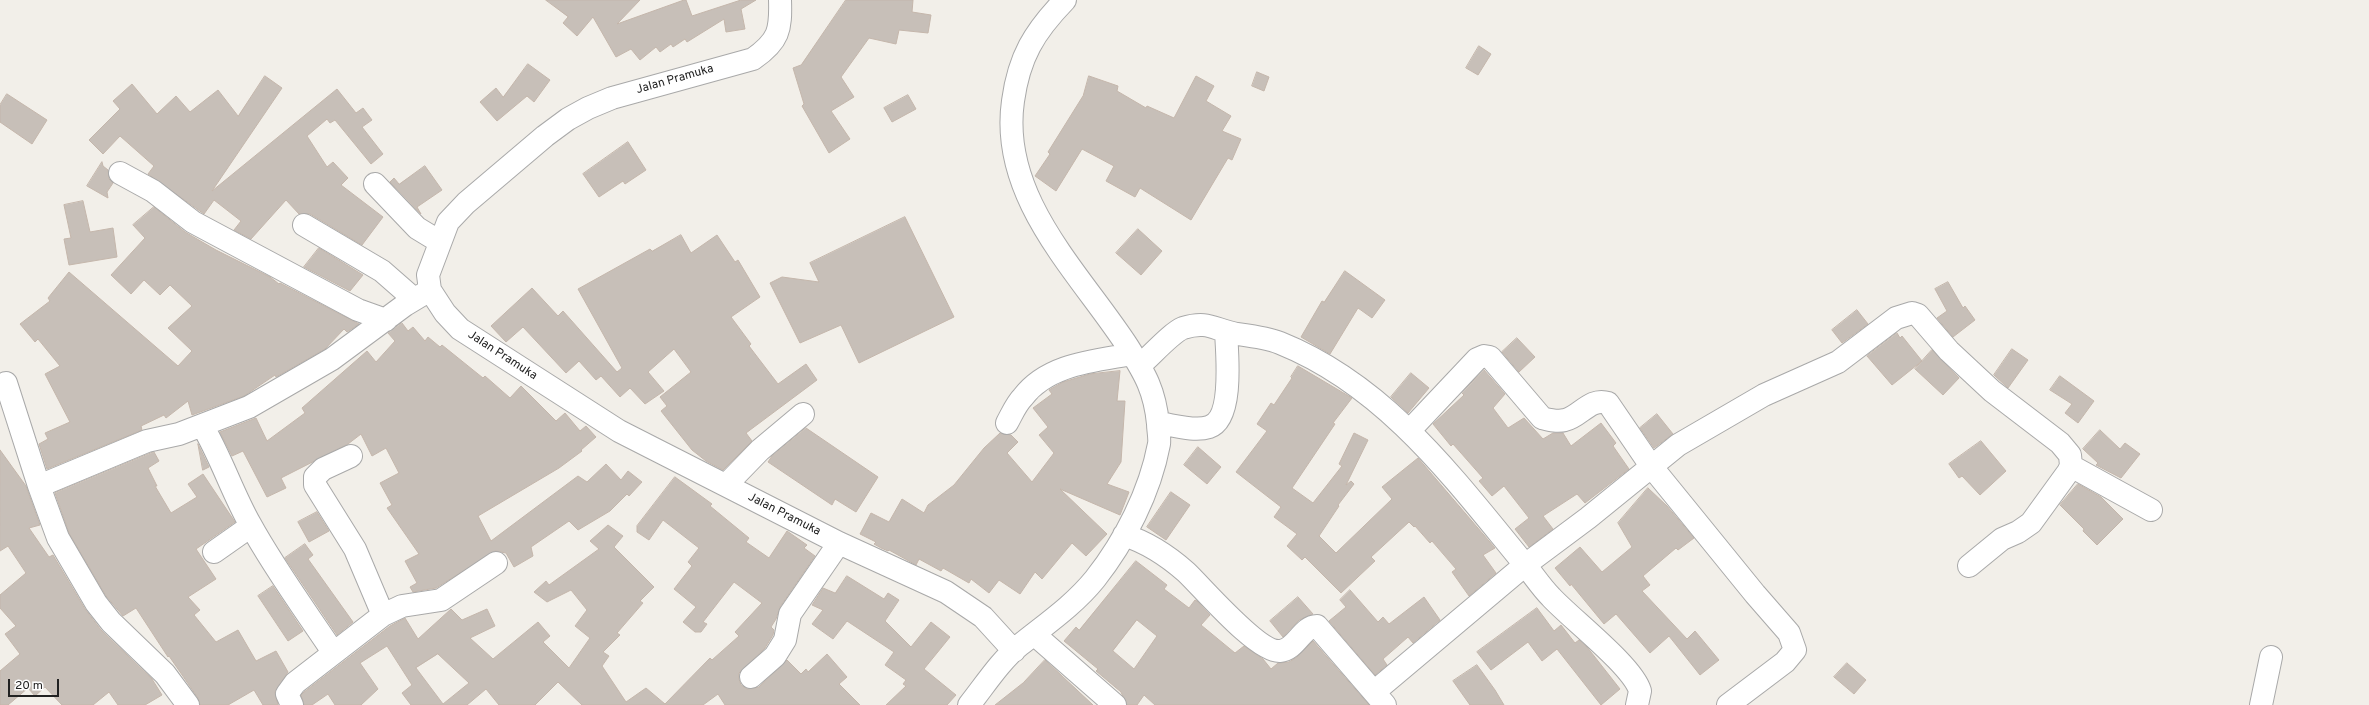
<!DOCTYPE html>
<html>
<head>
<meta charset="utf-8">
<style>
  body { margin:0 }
  #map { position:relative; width:2369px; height:705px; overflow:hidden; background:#f2efe9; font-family:Overpass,sans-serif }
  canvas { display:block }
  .scale { position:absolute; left:8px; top:679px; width:51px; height:18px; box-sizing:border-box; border:2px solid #222; border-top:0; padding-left:5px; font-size:12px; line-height:14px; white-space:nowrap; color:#222; -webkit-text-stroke:3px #fff; paint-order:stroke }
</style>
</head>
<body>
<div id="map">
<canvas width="2369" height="705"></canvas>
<div class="scale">20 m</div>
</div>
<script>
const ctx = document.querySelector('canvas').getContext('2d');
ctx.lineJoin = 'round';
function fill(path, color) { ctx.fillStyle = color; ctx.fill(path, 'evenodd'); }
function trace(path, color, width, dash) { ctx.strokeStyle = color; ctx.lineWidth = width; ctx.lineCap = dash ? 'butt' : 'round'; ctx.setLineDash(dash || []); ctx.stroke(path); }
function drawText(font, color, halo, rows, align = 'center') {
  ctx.font = font + ' Overpass,sans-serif'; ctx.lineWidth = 3; ctx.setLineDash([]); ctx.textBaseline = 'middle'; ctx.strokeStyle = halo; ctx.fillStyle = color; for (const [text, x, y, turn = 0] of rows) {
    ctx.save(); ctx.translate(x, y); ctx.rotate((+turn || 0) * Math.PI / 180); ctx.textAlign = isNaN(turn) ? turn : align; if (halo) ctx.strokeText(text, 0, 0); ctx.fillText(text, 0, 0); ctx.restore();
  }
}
const building = new Path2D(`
  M546 0H640L617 24 684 0H686L692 16 741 0H756L741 9 745 29 726 32 724 19 687 42 685 39 673 47 671 44 660 52 656 47 640 60 631 49 616 57 593 17 577 36 563 23 568 17Z
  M846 0H913L912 12 931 15 928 33 899 30 896 44 869 38 841 77 854 97 831 111 850 139 829 153 802 106 804 104 793 68 801 65Z
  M1479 46 1491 54 1478 75 1466 68Z
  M528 64 550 80 534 102 527 96 497 121 480 102 496 88 503 97Z
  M1257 72 1269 77 1264 91 1252 86Z
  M265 76 282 88 212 191 337 89 356 113 363 108 372 120 362 127 383 154 371 164 335 120 330 123 327 119 307 136 327 167 333 162 348 178 341 185 383 217 362 245 310 214H299L286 200 251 239 234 230 241 221 214 200 204 214 148 174 154 166 120 136 103 154 89 140 120 109 113 101 132 84 157 114 176 96 190 112 218 90 238 116Z
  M1089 76 1118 86 1117 91 1146 108 1147 106 1174 118 1196 76 1214 86 1206 101 1231 116 1222 131 1241 139 1232 160 1228 158 1191 220 1140 188 1135 197 1106 181 1114 166 1082 149 1056 191 1035 176 1050 154 1048 152 1083 96Z
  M7 94 47 120 32 144 0 122V105Z
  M908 95 916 109 892 122 884 108Z
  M628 142 646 170 625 184 623 181 599 197 583 174Z
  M102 162 103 166 108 170 109 179 113 183 107 192 108 198 87 186Z
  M425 166 442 190 417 207 421 214 390 182 394 178 399 184Z
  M83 201 90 232 113 228 117 257 69 265 64 239 71 238 64 205Z
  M154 207 185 232 216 250 270 277 279 284 280 283 359 324 347 332 344 329 325 349 276 377 275 375 244 396 192 415 188 401 166 418 164 415 141 426 142 430 47 469 39 444 48 439 45 433 70 422 45 374 60 366 38 339 35 342 20 324 50 301 48 298 69 272 178 366 192 351 168 328 192 306 170 285 160 295 144 280 131 294 111 275 145 238 133 225Z
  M905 217 954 317 859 363 841 325 800 343 770 283 782 277 819 282 810 263Z
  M1138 229 1162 251 1141 275 1116 253Z
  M681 235 691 253 717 235 735 262 738 260 760 297 731 317 751 344 749 346 778 384 806 364 817 380 746 433 752 441 723 470 706 461 692 450 661 411 667 406 660 397 691 372 674 349 648 372 664 391 645 404 630 388 620 397 601 376 596 380 579 361 566 373 523 327 506 342 491 326 532 288 558 316 563 311 617 372 622 368 578 289 650 249 652 251Z
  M319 248 363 275 350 291 304 267Z
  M1345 271 1385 300 1372 318 1358 308 1330 354 1301 337 1322 301 1324 302Z
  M1948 282 1963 308 1965 306 1975 320 1953 337 1937 318 1947 311 1935 289Z
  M1857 310 1868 324 1842 343 1832 330Z
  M402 323 408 331 413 327 425 341 428 337 440 347 442 345 483 378 485 376 510 398 521 386 556 421 565 413 580 431 586 426 596 437 581 450 582 451 559 468 478 516 491 541 578 476 587 482 606 464 621 480 628 471 642 482 629 496 627 494 610 511 578 530 569 521 531 547 533 556 514 567 506 553 495 551 436 588 413 592 410 587 417 583 405 561 419 554 387 508 392 505 380 483 399 473 386 448 372 456 361 434 348 444 281 478 286 488 267 497 243 451 232 456 220 432 256 418 267 441 305 413 302 408 367 351 376 362 395 341 388 333Z
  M1897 333 1900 338 1902 336 1922 361 1892 385 1867 356Z
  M1517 338 1535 357 1519 372 1502 352Z
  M2012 349 2028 360 2008 388 1994 375Z
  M1932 350 1959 378 1943 395 1915 369Z
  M1298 366 1352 398 1333 423 1335 424 1292 488 1313 503 1342 466 1339 464 1354 433 1368 440 1346 485 1351 481 1354 484 1338 505 1339 506 1319 536 1336 553 1392 499 1382 487 1418 458 1495 548 1483 555 1496 573 1469 596 1452 572 1456 569 1432 541 1430 543 1415 526 1414 527 1409 522 1371 557 1375 561 1341 593 1305 557 1302 560 1287 546 1297 534 1274 517 1281 507 1236 472 1267 431 1257 424 1271 403 1274 405 1292 378 1291 377Z
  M1484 370 1505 394 1493 408 1508 428 1524 418 1543 439 1553 433H1563L1571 446 1601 423 1616 443 1613 446 1629 469 1585 503 1577 494 1543 516 1553 529 1529 547 1515 529 1529 518 1504 486 1492 496 1479 481 1483 478 1453 444 1451 446 1433 424 1464 395 1462 393Z
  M1120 371 1117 401H1125L1121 462 1107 484 1129 492 1120 515 1060 489 1107 534 1086 556 1072 543 1042 579 1035 572 1020 594 999 580 989 593 971 579 969 583 943 568 941 571 919 559 916 565 889 550 888 551 881 548 874 544 876 542 860 534 871 513 889 522 902 499 924 513 928 505 954 485 984 448 1000 433 1011 435 1018 442 1007 453 1032 482 1054 453 1039 435 1048 427 1033 408 1052 394 1049 390 1063 382 1090 374Z
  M1411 373 1429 388 1408 413 1391 397Z
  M2060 376 2094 401 2078 423 2065 413 2072 404 2050 390Z
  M1657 414 1673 434 1654 448 1640 428Z
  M806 428 878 477 856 512 835 499 832 505 768 462 772 456Z
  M2100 430 2120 449 2125 443 2140 454 2121 478 2096 465 2098 463 2083 449Z
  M1981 441 2006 471 1980 495 1962 476 1959 478 1949 464Z
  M198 444 209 467 203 470Z
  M1198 447 1221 467 1207 484 1184 465Z
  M0 450 26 486 40 525 29 528 49 557 53 555 85 609 101 630 152 679 162 695 145 705H118L109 692 93 705H62L45 687 35 696 28 688 8 705H0V671L20 654 5 634 16 626 0 608V595L26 573 8 546 0 551Z
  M154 452 159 461 148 468 157 486H155L171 513 197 497 188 484 203 474 235 522 196 549 216 579 188 597 200 610 194 615 216 642 238 630 256 661 276 651 288 672 275 692 278 705H263L254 690 228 705H200L198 698 169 656 168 657 136 608 123 616 106 596 69 533 55 493Z
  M675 477 712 504 710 506 749 538 746 542 769 558 787 531 807 545 804 548 815 556 780 607 776 619 771 627 774 630 773 635 765 648 739 673V679L741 685 747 689 759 687 787 660 801 674 806 669 808 672 827 654 847 677 839 684 860 705H725L718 694 703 705H582L558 682 535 705H499L486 689 467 705H411L402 693 412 685 387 646 360 663 378 689 361 705H335L328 694 312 705H304L301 695 304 692 390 626 405 618 418 639 451 609 462 620 487 609 495 626 470 638 493 659 538 622 550 636 543 642 569 668 590 638 575 626 587 610 571 590 547 602 534 592 546 581 549 585 599 549 590 541 608 525 623 536 614 547 654 587 640 601 643 603 617 633 620 635 603 652 609 656 602 666 626 702 646 688 665 704 710 658 712 660 739 636 735 632 762 603 734 582 703 622 707 624 701 632H695L683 622 696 607 674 589 692 566 688 562 699 548 663 520 649 540 637 532V526ZM438 654 469 683 443 704 416 668Z
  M2078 484 2101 497 2123 519 2097 545 2083 531 2084 529 2060 505Z
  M1648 488 1667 506 1694 538 1678 550 1676 548 1643 576 1650 585 1642 591 1687 639 1695 631 1719 660 1700 675 1669 636 1650 653 1616 614 1604 624 1571 584 1570 586 1555 568 1580 547 1602 572 1632 547 1618 523Z
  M1171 492 1190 505 1166 540 1147 527Z
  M317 512 329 531 309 542 298 522Z
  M305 544 313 555 308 559 353 622 337 635 285 558Z
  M1136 561 1167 585 1164 589 1189 608 1195 600 1197 601 1210 615 1201 625 1235 653 1244 646 1263 659 1271 669 1278 663 1289 662 1297 657 1313 641 1369 705H1155L1144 695 1137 705H1127L1121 692 1096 671 1098 669 1064 641 1076 627 1079 630ZM1137 620 1157 636 1134 669 1113 651Z
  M847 576 884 599 888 593 899 600 885 621 911 647 931 622 950 637 924 669 956 695 947 705H886L906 686 903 684 906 680 885 665 894 652 847 621 833 639 812 624 823 610 812 605 823 588 835 593Z
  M273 586 303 631 288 641 258 596Z
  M1350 590 1378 622 1383 617 1389 624 1424 597 1440 620 1413 643 1408 637 1383 659 1387 665 1375 675 1329 621 1346 607 1340 600Z
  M1298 597 1313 614 1299 620 1283 637 1270 621Z
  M1537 608 1554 631 1561 625 1575 643 1579 640 1587 647 1620 689 1601 705 1557 649 1542 661 1528 642 1491 670 1477 652Z
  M1045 660 1093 705H995L1023 683Z
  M1847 663 1866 680 1854 694 1834 677Z
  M1477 665 1495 690 1504 705H1470L1453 681Z`);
const minor = new Path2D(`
  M780 0C781 30 779 41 753 59L612 98 588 108 568 119 545 136 466 203 448 222 428 275 430 290 445 313 460 329 619 431 839 543 946 592 983 617 1014 651
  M120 173 153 191 193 222 358 310 386 320
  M375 184 417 228 440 242
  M304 225 382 271 414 299
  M1140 365C1151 356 1171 333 1183 328 1209 320 1214 330 1237 334 1251 336 1267 338 1280 343 1387 386 1455 480 1526 566 1534 576 1542 588 1551 597 1570 618 1633 666 1640 691L1637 705
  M6 383 39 486
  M1007 423C1012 414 1016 404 1023 397 1048 364 1094 361 1132 354
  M1158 423C1173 425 1194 432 1209 427 1234 419 1227 352 1226 332
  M202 425C221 457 232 492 250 524 274 568 305 610 333 652
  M1410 430 1477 359 1484 356 1490 357 1542 418C1550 420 1557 422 1565 420 1580 417 1590 397 1608 403L1651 466 1755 594 1789 633 1795 650 1785 662 1728 705
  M351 456 323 469 315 477V485L355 549 383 615
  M2071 466 2151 510
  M726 485 760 450 803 414
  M1124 535C1146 542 1169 557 1186 572 1204 589 1258 653 1280 651 1296 650 1302 626 1317 626L1385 705
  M214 552 251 526
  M1035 635 1115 705
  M751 677 775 656 785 640 790 614 839 543
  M1374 692 1525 565 1588 518 1678 445 1764 395 1838 362 1896 318 1912 313 1918 315 1949 351 1992 391 2060 443 2070 455 2071 466 2068 472 2031 523 2018 532 2002 539 1969 566
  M188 705 165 674 111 622 96 603 58 538 39 486 147 441 179 434 249 407 332 359 405 305 430 290
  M292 705 287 694 295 683 383 615 402 606 441 600 496 563
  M969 705C985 685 1000 661 1020 645 1046 624 1074 605 1095 579 1125 541 1150 492 1159 444 1160 438 1158 430 1158 424 1155 391 1145 374 1128 347 1080 273 999 198 1013 101 1019 57 1034 32 1065 0
  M2261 705 2271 657`);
const streetNames = [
  ["Jalan Pramuka",675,80,-16],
  ["Jalan Pramuka",502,356,33],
  ["Jalan Pramuka",784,515,27]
];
fill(building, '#c7bfb8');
trace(building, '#c4b6ab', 1);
trace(minor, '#a9a9a9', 24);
trace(minor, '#fff', 22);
drawText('12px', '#222', '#fff', streetNames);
</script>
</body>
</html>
